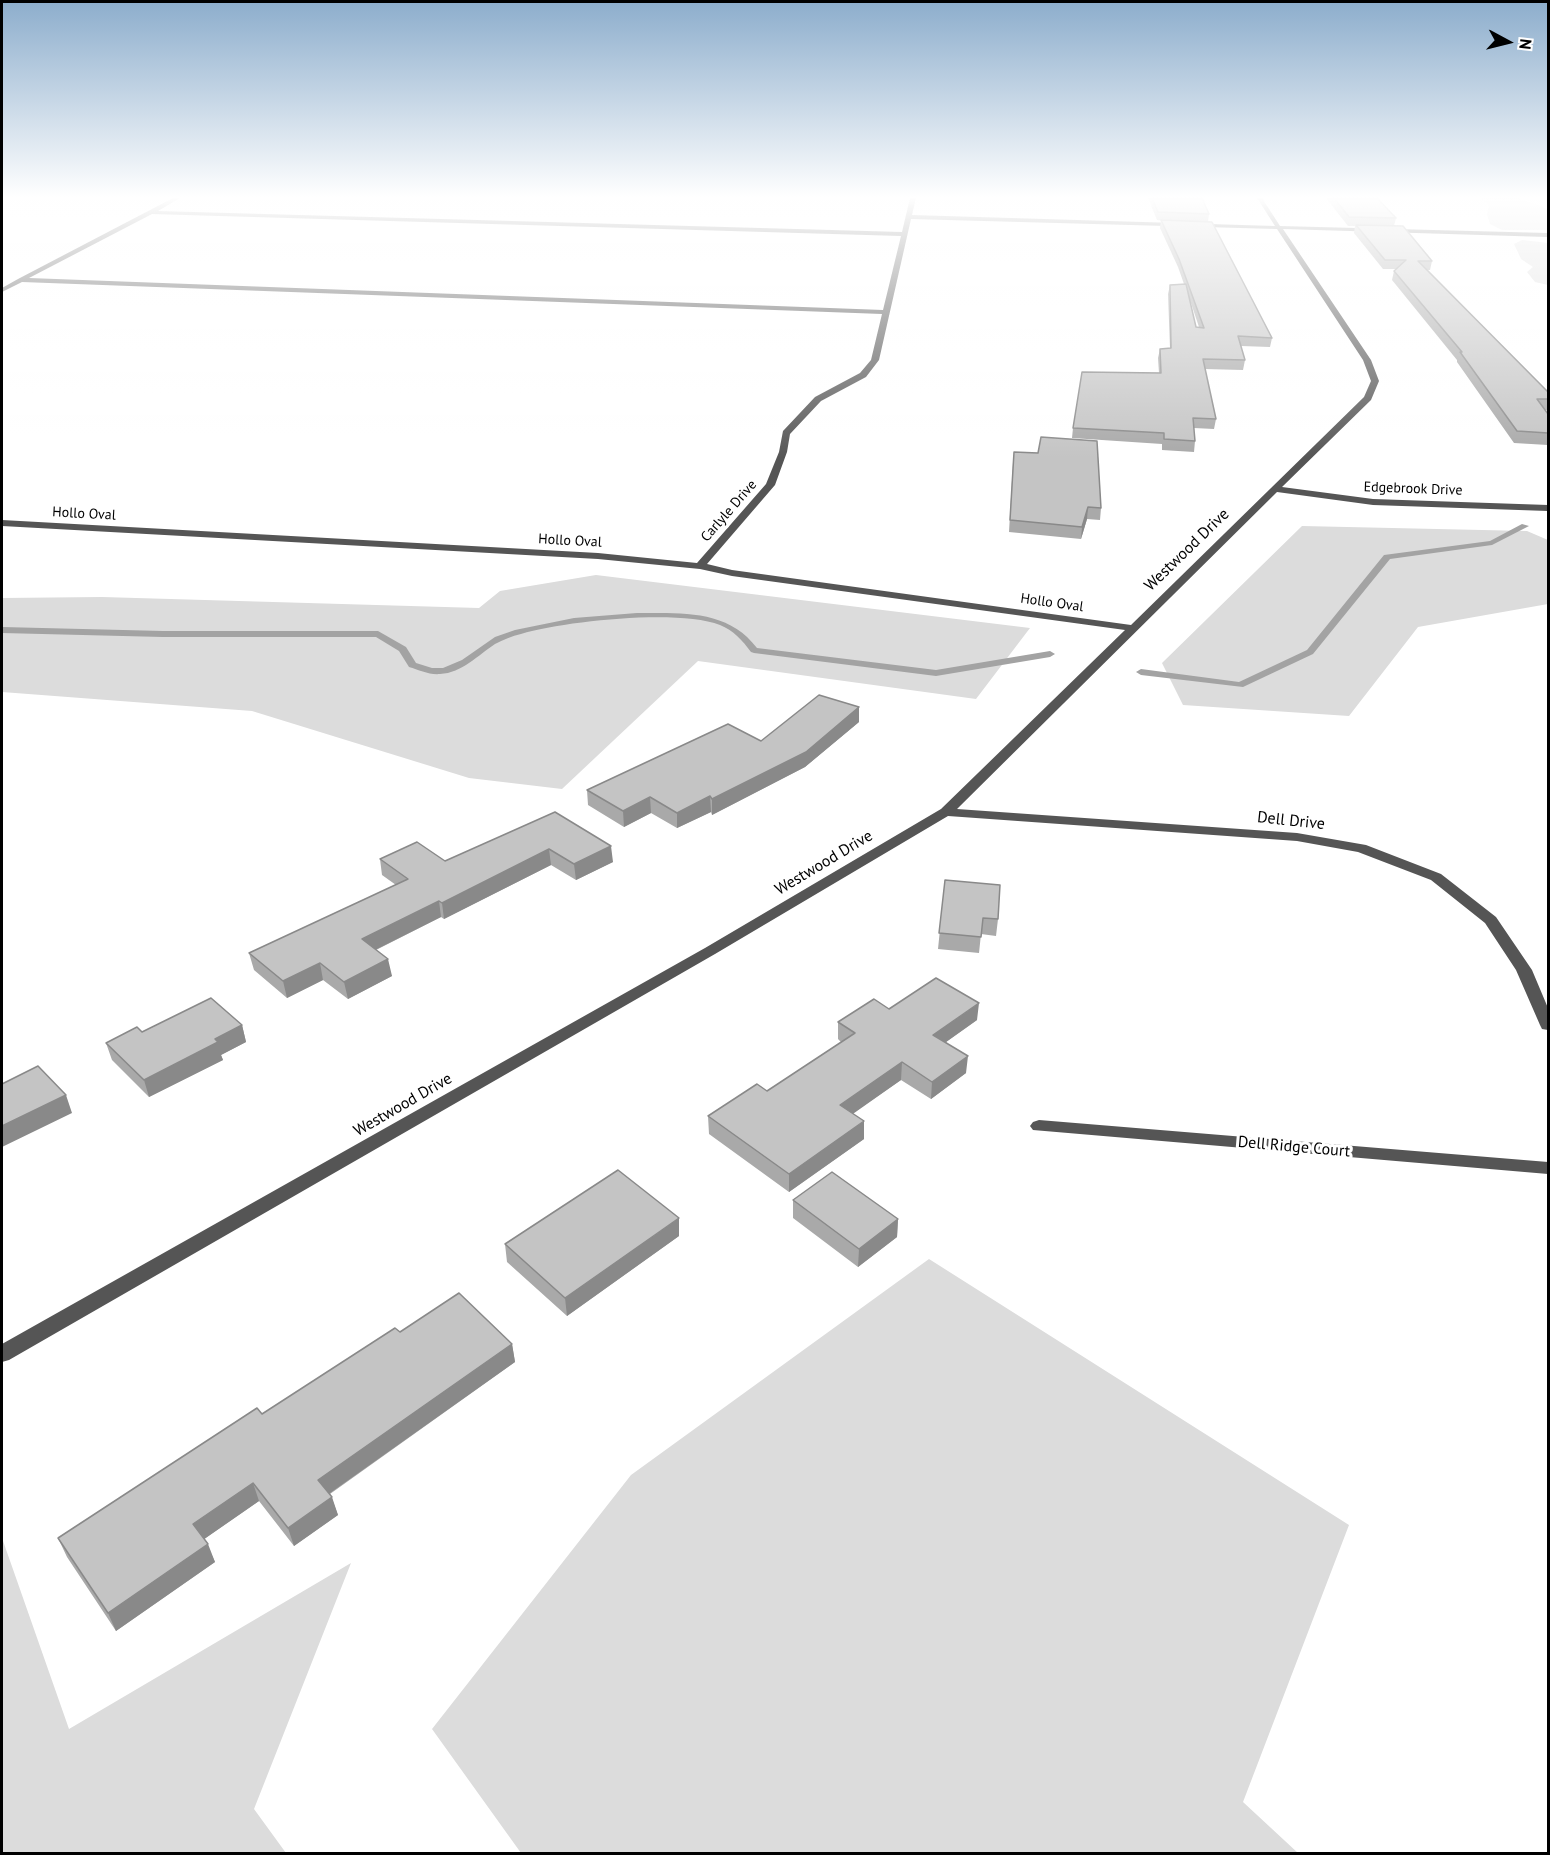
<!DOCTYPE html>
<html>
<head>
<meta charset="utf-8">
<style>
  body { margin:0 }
  #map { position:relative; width:1550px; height:1855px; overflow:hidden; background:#fff; font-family:"PT Sans",sans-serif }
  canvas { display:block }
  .frame { position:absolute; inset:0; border:3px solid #000; pointer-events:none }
  .north { position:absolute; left:1478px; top:12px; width:60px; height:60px; -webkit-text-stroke:4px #fff; paint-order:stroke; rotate:97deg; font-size:16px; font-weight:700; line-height:24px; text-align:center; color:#000 }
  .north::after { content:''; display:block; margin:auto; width:21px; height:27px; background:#000; clip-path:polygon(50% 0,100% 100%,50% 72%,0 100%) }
</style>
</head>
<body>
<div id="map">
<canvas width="1550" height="1855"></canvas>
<div class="frame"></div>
<div class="north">N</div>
</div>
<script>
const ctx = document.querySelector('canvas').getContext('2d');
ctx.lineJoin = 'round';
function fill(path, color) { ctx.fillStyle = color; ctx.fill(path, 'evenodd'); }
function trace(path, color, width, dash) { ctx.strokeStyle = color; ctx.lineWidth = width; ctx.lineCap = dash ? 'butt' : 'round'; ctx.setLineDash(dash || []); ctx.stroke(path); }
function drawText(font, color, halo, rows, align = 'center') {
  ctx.font = font + ' "PT Sans",sans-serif'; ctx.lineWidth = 6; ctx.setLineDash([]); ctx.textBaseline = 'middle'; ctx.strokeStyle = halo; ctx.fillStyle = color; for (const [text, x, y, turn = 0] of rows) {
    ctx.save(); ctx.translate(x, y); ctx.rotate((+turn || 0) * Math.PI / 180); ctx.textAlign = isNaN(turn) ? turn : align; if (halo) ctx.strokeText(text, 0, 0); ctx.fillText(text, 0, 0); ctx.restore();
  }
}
const green = new Path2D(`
  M1480 198H1519L1548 209V230H1502L1490 224 1487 214 1489 205Z
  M1522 240 1548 243V285L1535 282 1527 272 1533 267 1521 259 1514 244Z
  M1302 526 1527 531 1548 540V604L1418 627 1349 716 1183 705 1162 663Z
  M596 575 1030 628 976 699 698 661 562 789 469 778 252 711 2 692V598L102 597 479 608 500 591Z
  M929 1259 1349 1525 1243 1802 1298 1853H521L432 1729 631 1475Z
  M2 1538 69 1729 351 1563 254 1809 286 1853H2Z`);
const stream = new Path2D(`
  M1522 524 1529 526 1492 545 1390 559 1313 654 1243 687 1141 675 1136 672 1141 669 1239 682 1307 650 1384 555 1490 541Z
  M637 613C681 613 728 609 757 648L936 670 1050 651 1055 654 1050 657 936 676 754 653 751 652C743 641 733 630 720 625 678 609 565 621 521 634 512 636 503 640 495 644 478 655 462 673 440 674 429 675 419 670 409 667L399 651 376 637H163L2 633V627L163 631H378L406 647 416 663 432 668H443L462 660 495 637 515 630 574 618Z`);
const minor = new Path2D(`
  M173 198H180L158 211 902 232 910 198H916L912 215 1275 226 1257 198H1262L1280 226 1548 233V237L1283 229 1371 360 1379 381 1371 400 1282 487 1373 499 1548 505V511L1373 505 1277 492 957 809 1297 833 1366 845 1441 874 1496 917 1532 970 1548 1008V1030L1542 1029 1540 1025 1516 970 1485 923 1431 880 1358 852 1297 841 948 816 715 954 9 1360 2 1362V1344L705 948 941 809 1125 630 732 576 700 569 598 559 2 526V520L598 553 697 563 766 484 779 452 783 431 815 397 860 373 871 360 882 314 22 282 2 292V288L18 279ZM152 214 901 236 883 310 29 278ZM911 219 1277 229 1363 360 1371 381 1364 397 1131 625 732 570 707 564 775 485 787 452 790 434 821 401 866 377 879 360Z
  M1039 1120 1548 1162V1174L1033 1130 1030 1126 1033 1122Z`);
const wall = new Path2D(`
  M1148 198H1202L1209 214 1208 222 1272 338 1270 347 1241 346 1245 360 1243 370 1205 369 1216 419 1214 429 1194 428 1195 441 1194 452 1162 450V444L1072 438 1073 428 1159 373 1158 358 1160 349 1170 348 1168 294 1170 285 1184 284 1178 267 1160 228 1161 220 1187 221 1157 220ZM1190 300 1199 327H1196Z
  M1326 198H1377L1396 218 1394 226 1432 261 1430 270H1428L1548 392V410H1546L1548 414V445L1514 443 1457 362V360L1392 280 1394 271 1396 269H1383L1354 233 1355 226H1348Z
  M1013 463 1101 508 1100 520 1087 519 1081 539 1009 532Z
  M859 722 805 767 712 815 711 812 677 828 651 813 624 827 588 805 587 790 761 741Z
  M555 812 613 862 576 880 551 865 444 919 441 917 376 950 392 976 348 999 323 980 287 998 254 970 249 953 396 885 382 875 380 859 445 861Z
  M945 880 998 919 996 936 981 934 979 953 938 949Z
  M977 1020 946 1042 966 1073 931 1099 901 1080 853 1113 864 1139 789 1192 709 1134 708 1116 767 1091 841 1042 838 1039V1022Z
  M242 1025 246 1042 221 1055 223 1060 149 1097 112 1060 106 1043 142 1032Z
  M793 1200 898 1219 897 1237 858 1267 793 1218Z
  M679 1236 567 1316 507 1262 505 1244Z
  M400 1332 512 1344 515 1362 330 1494 338 1515 294 1546 259 1501 204 1539 215 1562 116 1631 67 1557 58 1538Z`);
const shadedWall = new Path2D(`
  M1088 507 1087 519 1081 539 1082 527Z
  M859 707V722L805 767 712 815V799Z
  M710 796 711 812 677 828V813Z
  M650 797 651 813 624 827 623 811Z
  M611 846 613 862 576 880 574 864Z
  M549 849 551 865 444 919 442 903Z
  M439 901 441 917 365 955 362 939Z
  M388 959 392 976 348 999 344 982Z
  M320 963 323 980 287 998 283 981Z
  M979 1003 977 1020 932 1052 933 1035Z
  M242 1025 246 1042 221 1055 223 1060 149 1097 144 1080 215 1039Z
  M968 1056 966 1073 931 1099 932 1082Z
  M902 1062 901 1080 840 1123V1105Z
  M66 1095 72 1113 2 1147V1126Z
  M864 1121V1139L789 1192V1174Z
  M679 1218V1236L567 1316 565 1298Z
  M898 1219 897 1237 858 1267 859 1249Z
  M512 1344 515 1362 323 1498 318 1480Z
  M253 1483 259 1501 200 1542 193 1524Z
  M332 1497 338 1515 294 1546 288 1528Z
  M208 1544 215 1562 116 1631 108 1613Z`);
const building = new Path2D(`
  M1152 198H1202L1209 214 1158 212Z
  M1334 198H1377L1396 218 1349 217Z
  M1161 220 1212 222 1272 338 1238 336 1245 360 1203 359 1216 419 1193 418 1195 441 1164 439V433L1073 428 1082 372 1161 373 1160 349 1171 348 1170 285 1186 284 1196 327 1204 328 1179 259Z
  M1356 225 1403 226 1432 261H1418L1548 392V399H1537L1548 414V433L1517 431 1460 352H1462L1394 271 1406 260H1385Z
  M1041 437 1097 441 1101 508 1088 507 1082 527 1010 520 1014 452 1038 453Z
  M819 695 859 707 806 752 712 799 710 796 677 813 650 797 623 811 587 790 728 724 761 741Z
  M555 812 611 846 574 864 549 849 442 903 439 901 362 939 388 959 344 982 320 963 283 981 249 953 408 879 380 859 417 842 445 861Z
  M945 880 1000 885 998 919 983 918 981 937 939 933Z
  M936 978 979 1003 933 1035 968 1056 932 1082 902 1062 840 1105 864 1121 789 1174 708 1116 757 1084 767 1091 855 1033 838 1022 874 999 889 1009Z
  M211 998 242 1025 215 1039 218 1042 144 1080 106 1043 137 1027 142 1032Z
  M38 1066 66 1095 2 1126V1084Z
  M618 1170 679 1218 565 1298 505 1244Z
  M832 1172 898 1219 859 1249 793 1200Z
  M459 1293 512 1344 318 1480 332 1497 288 1528 253 1483 193 1524 208 1544 108 1613 58 1538 257 1408 262 1414 395 1328 400 1332Z`);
const farStreetnames = [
  ["Edgebrook Drive",1413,489,2],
  ["Carlyle Drive",729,511,-49],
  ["Hollo Oval",84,514,3],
  ["Hollo Oval",570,541,3],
  ["Hollo Oval",1052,603,8]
];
const streetNames = [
  ["Westwood Drive",1187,550,-44],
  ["Dell Drive",1291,821,6],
  ["Westwood Drive",824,863,-31],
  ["Westwood Drive",403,1105,-30],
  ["Dell Ridge Court",1294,1147,5]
];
fill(green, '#dcdcdc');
fill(stream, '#a3a3a3');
fill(minor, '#555');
fill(wall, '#a9a9a9');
fill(shadedWall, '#898989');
fill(building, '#c4c4c4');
trace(building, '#898989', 1.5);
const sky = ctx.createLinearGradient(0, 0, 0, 458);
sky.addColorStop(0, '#8cadcc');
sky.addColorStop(0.43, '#fff');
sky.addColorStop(1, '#ffffff00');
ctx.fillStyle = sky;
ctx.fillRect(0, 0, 1550, 458);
drawText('14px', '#000', '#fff', farStreetnames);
drawText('16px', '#000', '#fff', streetNames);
</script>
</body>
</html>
